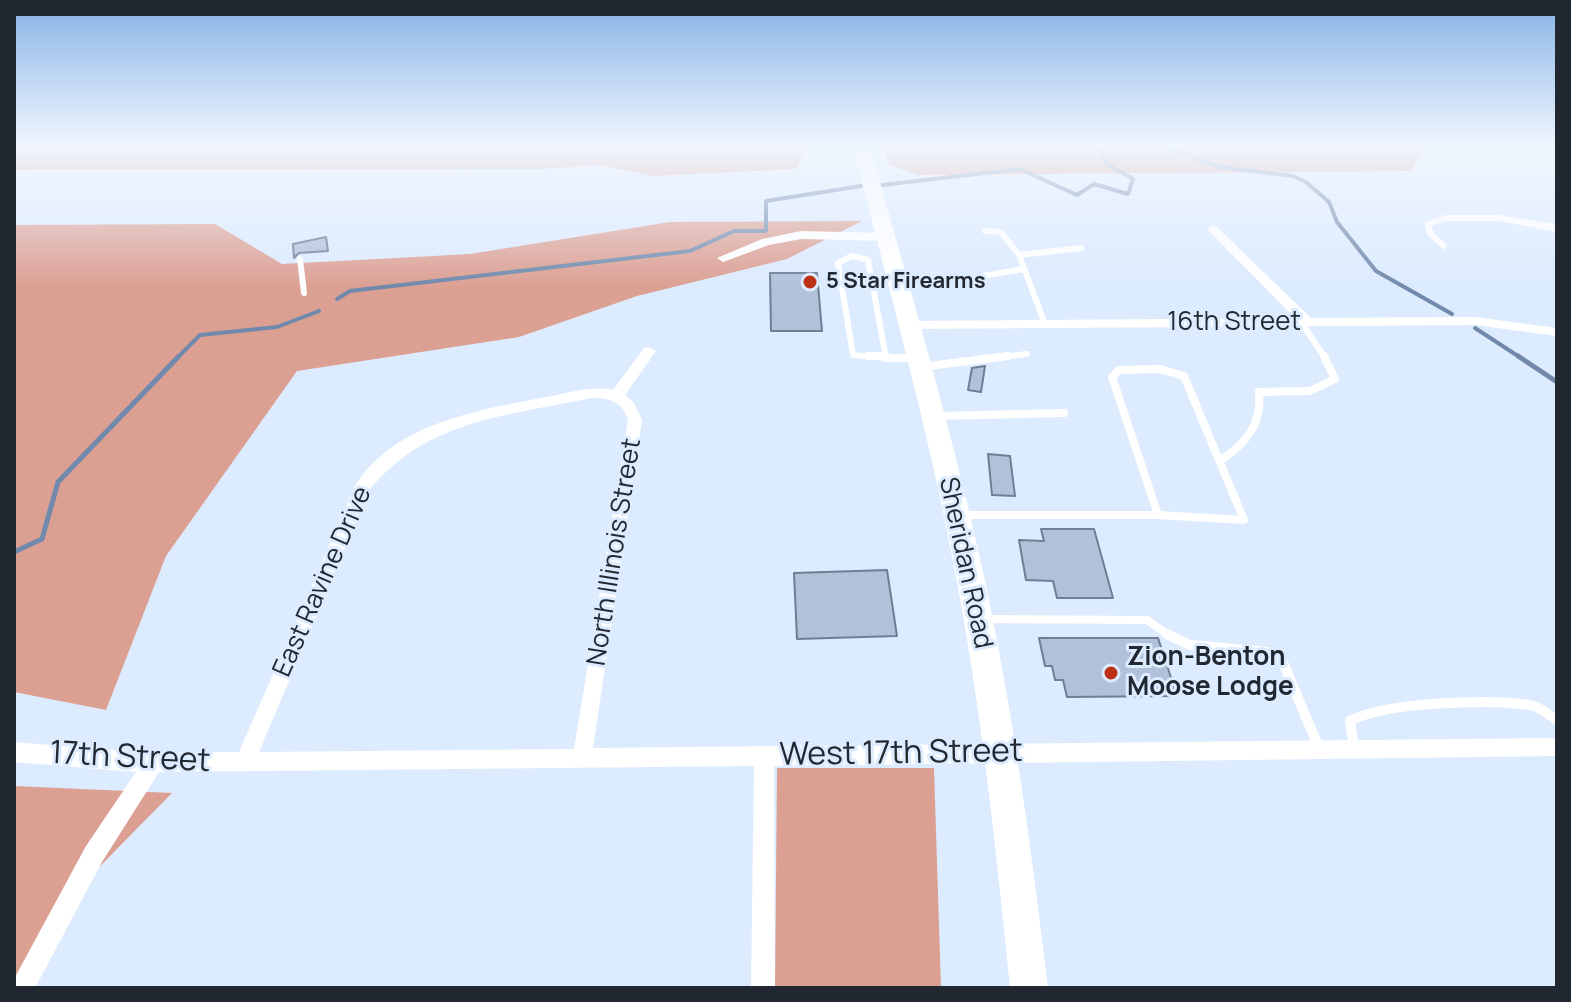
<!DOCTYPE html>
<html>
<head>
<meta charset="utf-8">
<style>
  body { margin:0 }
  #map { position:relative; width:1571px; height:1002px; overflow:hidden; background:#ddebff; font-family:Manrope,sans-serif }
  canvas { display:block }
  .frame { position:absolute; inset:0; border:16px solid #212831; pointer-events:none }
</style>
</head>
<body>
<div id="map">
<canvas width="1571" height="1002"></canvas>
<div class="frame"></div>
</div>
<script>
const ctx = document.querySelector('canvas').getContext('2d');
ctx.lineJoin = 'round';
function fill(path, color) { ctx.fillStyle = color; ctx.fill(path, 'evenodd'); }
function trace(path, color, width, dash) { ctx.strokeStyle = color; ctx.lineWidth = width; ctx.lineCap = dash ? 'butt' : 'round'; ctx.setLineDash(dash || []); ctx.stroke(path); }
function drawText(font, color, halo, rows, align = 'center') {
  ctx.font = font + ' Manrope,sans-serif'; ctx.lineWidth = 6; ctx.setLineDash([]); ctx.textBaseline = 'middle'; ctx.strokeStyle = halo; ctx.fillStyle = color; for (const [text, x, y, turn = 0] of rows) {
    ctx.save(); ctx.translate(x, y); ctx.rotate((+turn || 0) * Math.PI / 180); ctx.textAlign = isNaN(turn) ? turn : align; if (halo) ctx.strokeText(text, 0, 0); ctx.fillText(text, 0, 0); ctx.restore();
  }
}
const forest = new Path2D(`
  M14 146H809L796 169 654 176 599 165 540 169 14 170Z
  M883 146H1426L1411 171 919 175 889 165Z
  M862 221 787 259 637 296 519 337 297 371 166 556 106 710 14 692V225L215 224 282 264 470 254 670 222Z
  M777 768H934L941 988H775Z
  M14 786 172 793 56 911 14 988Z`);
const streamFar1 = new Path2D(`
  M1163 146 1220 167 1293 176 1306 182 1329 202 1337 222 1376 271 1452 314
  M882 185 1020 169 1077 195 1094 184 1128 194 1133 179 1107 164 1100 153 1102 146
  M337 299 350 291 690 251 734 231H766V201L861 186
  M1475 328 1521 358
  M177 358 200 335 277 327 319 311`);
const stream = new Path2D(`
  M1518 356 1557 382
  M14 552 42 539 58 482 179 356`);
const building = new Path2D(`
  M326 237 328 251 299 253 294 258 293 244Z
  M770 273H817L822 331H771Z
  M985 366 981 392 968 390 972 368Z
  M988 454 1010 456 1015 496 992 495Z
  M1041 529H1094L1113 598H1057L1053 581 1026 580 1019 540 1044 541Z
  M887 570 897 636 797 639 794 573Z
  M1039 638H1158L1177 696 1067 697 1063 680H1055L1052 666H1045Z`);
const serviceFar2 = new Path2D(`
  M985 231 1001 232 1019 255
  M1444 246 1430 233 1428 224 1445 218H1499
  M852 256 868 260 886 358 853 355 838 263Z
  M300 259 304 293
  M983 276 1024 269
  M1301 322 1325 358
  M1045 324 1019 255 1081 248
  M886 358H917
  M991 358 1027 354`);
const serviceFar1 = new Path2D(`
  M868 356H886
  M886 358H917
  M921 367 1008 356
  M1160 369 1184 376 1244 520 1158 515 1112 377 1119 370Z
  M937 416 1064 413
  M1220 461C1246 443 1262 425 1259 392L1310 391 1335 379 1324 356
  M960 515H1158
  M983 619 1147 620 1170 636`);
const service = new Path2D(`
  M1167 634 1190 645 1279 653 1319 748
  M1354 748 1350 721C1385 702 1489 699 1530 705 1539 706 1549 715 1557 720`);
const minor = new Path2D(`
  M1499 215 1557 224V232L1495 220 1493 218Z
  M1213 225 1217 227 1311 318 1475 317 1557 328V336L1475 325 910 329 903 325 910 321 1295 318 1209 231V227Z
  M801 231 886 233 892 237 886 241 801 239 769 245 723 262 717 258 762 239Z
  M649 347 656 351 625 395 634 403 642 420 593 748 1557 738V756L774 766 775 988H751L754 766 159 772 102 862 35 988H14V979L86 846 136 772 14 762V742L136 752H239L355 486C394 423 479 410 546 397 568 393 590 385 613 390L644 348ZM591 398C609 398 622 401 628 420L574 749 259 752 370 489C429 419 507 416 591 398Z`);
const primary = new Path2D(`
  M853 146H870C908 285 950 422 981 563 1012 703 1031 845 1048 988H1010C996 847 981 706 954 566 927 425 888 286 853 146Z`);
const markers = [
  [810,282,8,"#bc3116"],
  [1111,673,8,"#bc3116"]
];
const farPoinames = [
  ["5 Star Firearms",826,282]
];
const streetNames = [
  ["16th Street",1234,323],
  ["North Illinois Street",615,552,-81],
  ["Sheridan Road",965,563,78],
  ["East Ravine Drive",323,582,-66]
];
const poiNames = [
  ["Zion-Benton",1127,658],
  ["Moose Lodge",1127,688]
];
const nearStreetnames = [
  ["West 17th Street",901,754,-1],
  ["17th Street",130,758,3]
];
fill(forest, '#dca093');
trace(streamFar1, '#7189ac', 4);
trace(stream, '#7189ac', 5);
fill(building, '#b1c1da');
trace(building, '#6f7e94', 2);
trace(serviceFar2, '#fff', 6);
trace(serviceFar1, '#fff', 8);
trace(service, '#fff', 10);
fill(minor, '#fff');
fill(primary, '#fff');
const sky = ctx.createLinearGradient(0, 0, 0, 287);
sky.addColorStop(0, '#86b3e5');
sky.addColorStop(0.51, '#f0f6ff');
sky.addColorStop(1, '#f0f6ff00');
ctx.fillStyle = sky;
ctx.fillRect(0, 0, 1571, 287);
for (const [x, y, r, color] of markers) { const dot = new Path2D(); dot.arc(x, y, r, 0, 2 * Math.PI); ctx.fillStyle = color; ctx.fill(dot); trace(dot, '#ddebff', 3); }
drawText('bold 22px', '#212831', '#ddebff', farPoinames, 'left');
drawText('26px', '#212831', '#ddebff', streetNames);
drawText('bold 26px', '#212831', '#ddebff', poiNames, 'left');
drawText('32px', '#212831', '#ddebff', nearStreetnames);
</script>
</body>
</html>
